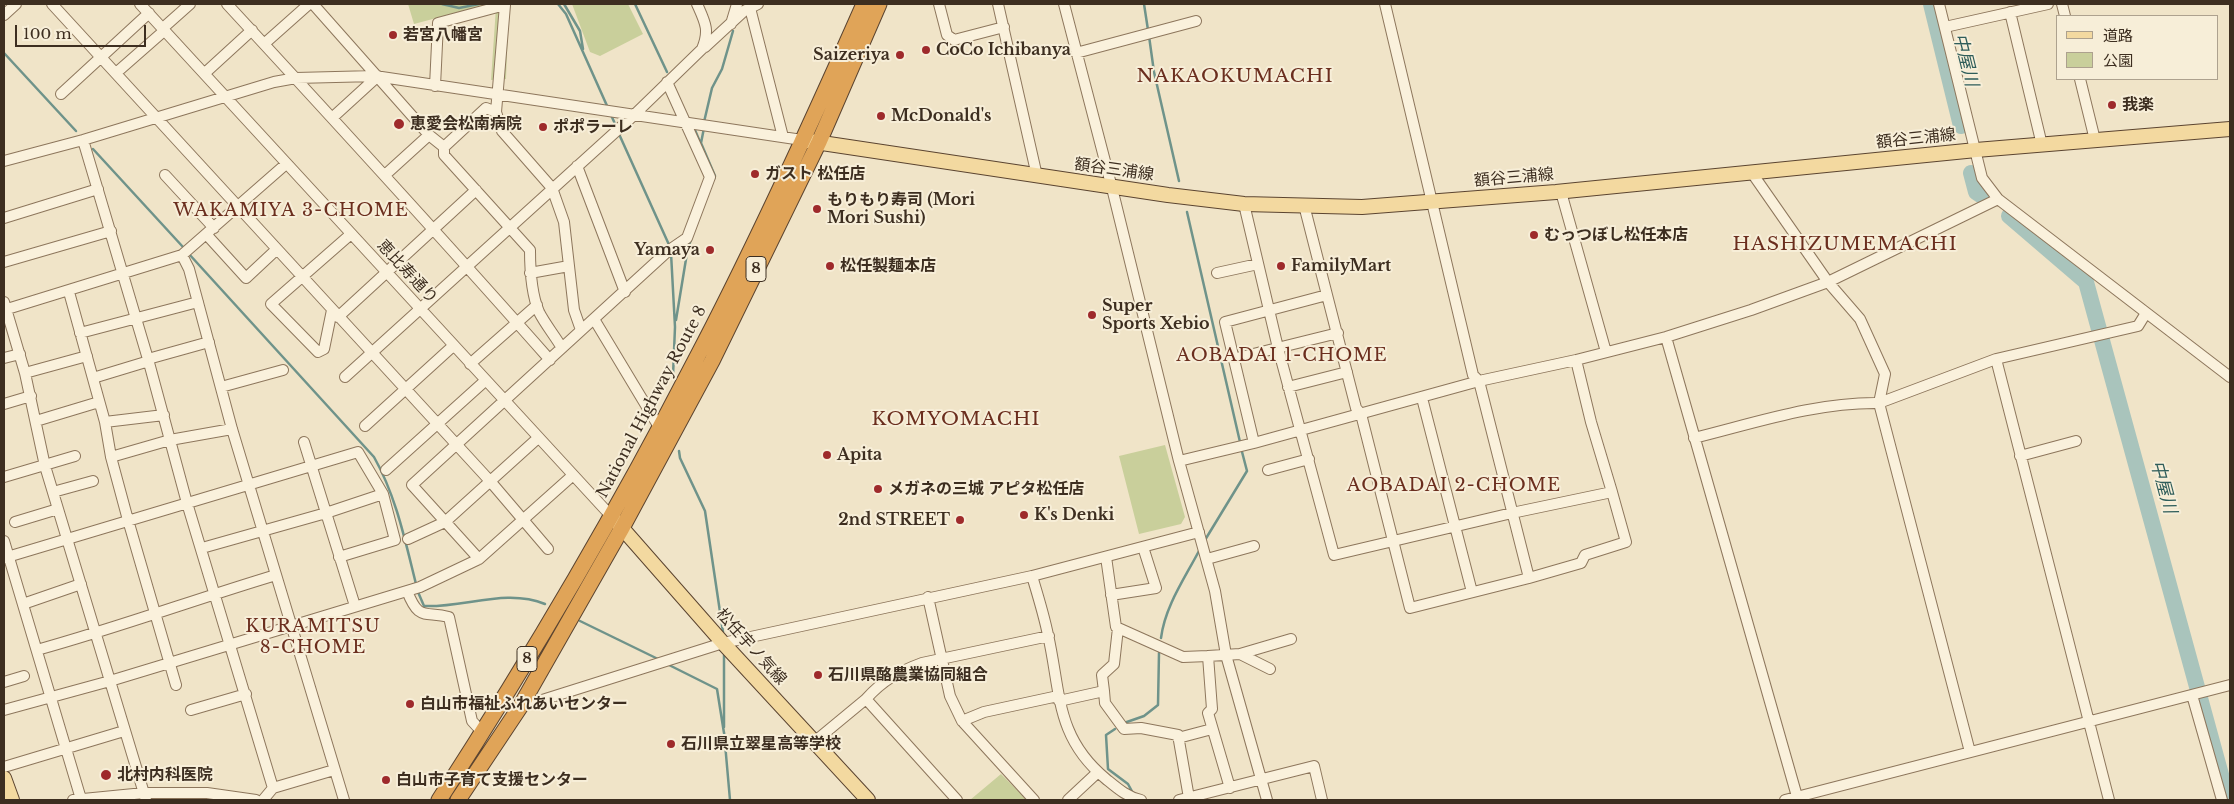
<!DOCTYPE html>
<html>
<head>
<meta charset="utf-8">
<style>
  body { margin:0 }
  #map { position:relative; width:2234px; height:804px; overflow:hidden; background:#f0e4c8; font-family:"Libre Baskerville","Noto Sans JP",serif }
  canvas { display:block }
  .frame { position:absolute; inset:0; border:5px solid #3d2e20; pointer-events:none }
  .legend { position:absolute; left:2056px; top:15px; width:162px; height:65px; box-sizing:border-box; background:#f7eed8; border:1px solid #ada18e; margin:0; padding:6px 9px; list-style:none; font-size:15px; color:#3d2e20 }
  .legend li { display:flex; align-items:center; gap:10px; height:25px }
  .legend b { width:25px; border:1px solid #ada18e }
  .scale { position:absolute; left:15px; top:25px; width:131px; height:22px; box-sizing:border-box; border:2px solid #3d2e20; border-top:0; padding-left:6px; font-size:15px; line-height:18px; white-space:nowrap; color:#3d2e20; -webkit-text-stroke:4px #f7eed8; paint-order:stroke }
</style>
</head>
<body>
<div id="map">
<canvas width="2234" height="804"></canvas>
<div class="frame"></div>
<ul class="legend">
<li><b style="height:6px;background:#f3d9a0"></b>道路</li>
<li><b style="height:14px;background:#c9cf9b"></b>公園</li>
</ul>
<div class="scale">100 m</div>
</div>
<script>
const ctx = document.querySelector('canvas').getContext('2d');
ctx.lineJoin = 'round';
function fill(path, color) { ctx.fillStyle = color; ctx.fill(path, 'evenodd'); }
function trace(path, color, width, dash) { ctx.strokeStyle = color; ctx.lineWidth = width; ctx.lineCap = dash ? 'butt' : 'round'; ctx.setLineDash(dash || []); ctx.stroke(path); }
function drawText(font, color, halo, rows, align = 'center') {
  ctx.font = font + ' "Libre Baskerville","Noto Sans JP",serif'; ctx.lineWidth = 4; ctx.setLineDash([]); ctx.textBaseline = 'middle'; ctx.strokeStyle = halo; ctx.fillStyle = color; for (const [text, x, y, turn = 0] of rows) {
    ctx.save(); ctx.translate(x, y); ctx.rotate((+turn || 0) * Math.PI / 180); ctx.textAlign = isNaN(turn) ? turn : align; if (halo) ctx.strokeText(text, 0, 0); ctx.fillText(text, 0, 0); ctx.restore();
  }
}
const green = new Path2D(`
  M408 4H509L506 79 491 80 496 7 489 4 414 24Z
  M572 4H628L643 34 600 56 590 52Z
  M1165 445 1185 517 1181 524 1139 534 1119 456Z
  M1001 774 1027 800H970Z`);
const stream = new Path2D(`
  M442 4 459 8 479 4
  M558 4 566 14 608 108
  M564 4 580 31 583 49
  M635 4 667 72
  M1144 4 1148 30
  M1149 36 1154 72 1179 181
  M4 53 76 131
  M611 115 616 126
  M704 122 712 88 722 69 733 31
  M704 128 701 143 715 176 714 179
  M695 130 700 142
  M619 134 670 247
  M93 149 183 247
  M1187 212 1240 442
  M671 253 675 327 673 376
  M189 254 374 457C396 496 405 540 416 584
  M676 320 688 247 691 240
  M679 451 680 458 705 511 723 632
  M1205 540 1247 471 1241 448
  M418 592 424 606C464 608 506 588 545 604
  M580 621 658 659
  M1161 638C1165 606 1185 578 1200 549
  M667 664 717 689 724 733
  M1124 723 1144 716 1158 705 1159 653
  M724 727V655
  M1115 729 1106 735 1108 769 1128 784 1134 795
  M724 732 730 800`);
const river = new Path2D(`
  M1931 4 1961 126
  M1971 173 1976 192 1982 196
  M2009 216 2086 282 2228 800`);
const minor = new Path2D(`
  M52 4 490 481 548 549
  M140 4 611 516
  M227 4C336 122 444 240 550 360
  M313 4 429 135 444 147V155L530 250C530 270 531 293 539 312 545 324 555 336 562 348
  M939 4 947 35 954 40 1004 27
  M998 4 1037 176
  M1064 4 1112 188 1179 461 1215 591 1226 655 1267 800
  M1939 4 1982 178 1998 199 2230 377
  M2062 4 2065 16
  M750 8 783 137
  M2010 12 2042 145
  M4 15 16 4
  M731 24 737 4
  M1945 27 2048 4
  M163 28 190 4
  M264 44 309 4
  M705 47 744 11 758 4
  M1076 53 1196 21
  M116 73 165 30
  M205 73 252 30
  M2080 79 2095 140
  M435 86 438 23 505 5 496 112 502 131 552 188 564 222 574 310 581 330
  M61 94 149 13
  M332 118 378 76
  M83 140 148 359 187 503 273 788
  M444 147 486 108 496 112
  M4 161 83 140 274 82 296 78 375 76 802 140
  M577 166 625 292
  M1752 173 1828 282 1860 319 1885 374 1879 403 1970 752
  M165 175 214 228
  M385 175 429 135
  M1561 192 1606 352
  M1244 204 1278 348 1334 555 1512 513 1612 492 1591 422 1576 360
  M1304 205 1327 295
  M4 218 98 189
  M206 234 246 278 277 249
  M182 255 189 269 232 429 344 800
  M4 262 111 231
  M530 273 569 266
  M1217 273 1258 264
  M69 292 105 422 111 457 128 520 176 685
  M4 302 25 373 45 466 146 800
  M4 310 182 255 286 164
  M332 310 324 349 318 352 271 304 351 234
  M338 317 476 190
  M594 319 659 427
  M80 333 198 302
  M1666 337 1798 800
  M4 358 20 354
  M148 359 209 342
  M1233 359 1338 333
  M1996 359 2109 800
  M470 364 537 305
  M25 373 87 356
  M345 377 633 116 702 49C710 30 705 22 697 4
  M93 378 149 361
  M221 387 283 370
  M1288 387 1347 372
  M1422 398 1472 592
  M4 404 31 396
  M36 421 99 402
  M105 422 164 415
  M365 426 453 346
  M1694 438C1755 423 1816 402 1879 403L1996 359 2138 326 2146 313
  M304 442 355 606
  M1254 443 1225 322 1327 295 1356 408 1361 414 1410 608 1529 578 1479 381 1473 375 1385 4
  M2020 456 2076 441
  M111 457 170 440 232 429
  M1179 461 1254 443 1479 381 1576 360 1666 337 1751 310 1828 282 1998 199
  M386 470 486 380
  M1268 470 1309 459
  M4 477 75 456
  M53 492 93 481
  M15 522 58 509
  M408 539 445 522 538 438
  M4 541 81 799
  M339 557 395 540 383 494
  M1106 557 1116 627 1183 657 1208 656
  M4 558 358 452 383 494 326 513 202 548
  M479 559 412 485 668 251 687 238 710 177 667 82
  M1207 559 1254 546
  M1032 576C1038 596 1044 615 1048 635 1061 692 1055 737 1106 779 1117 788 1127 797 1141 800
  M1529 578 1581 563 1585 555 1626 542 1612 492
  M407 591C419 621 423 611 449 617L472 721 483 733
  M1111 595 1156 588 1143 547
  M928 597 950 696 962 721 1034 800
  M23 604 81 584
  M37 650C117 628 196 599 276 575
  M1240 654 1270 669
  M4 682 24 676
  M1104 691 1105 703 1124 729 1141 728 1178 735 1189 798
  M2192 695 2222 800
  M1059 701 1104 691 1102 675 1114 664 1118 628
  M520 707 723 643 1032 576 1199 532
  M4 710 110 681 420 587 479 559 572 476
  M191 710 246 694
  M962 721 984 712 1058 696
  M1178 738 1212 729
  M814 742 866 699
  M4 767 124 731
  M1230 788 1208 713 1212 709 1208 656 1240 654 1291 639
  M73 800 144 793H207L256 800
  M263 800 273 788 334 770
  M957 800 866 699C883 680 898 672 922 663L1049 636
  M1068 800 1098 772
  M1179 800 1314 766 1322 800
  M1785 800 2230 685`);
const major = new Path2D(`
  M802 140 1168 195 1244 204 1362 207 1556 192 1976 150 2230 129
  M615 520 723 643 868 800
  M4 778 12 800`);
const highway = new Path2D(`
  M439 800C531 658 617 512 695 361 756 245 811 124 864 4
  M458 800 520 707 622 528 712 361 819 142 879 4`);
const markers = [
  [393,35,5,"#9e2a2b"],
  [926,50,5,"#9e2a2b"],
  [900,55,5,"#9e2a2b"],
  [2112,105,5,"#9e2a2b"],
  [881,116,5,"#9e2a2b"],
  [399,124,6,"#9e2a2b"],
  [543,127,5,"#9e2a2b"],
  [755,174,5,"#9e2a2b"],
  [817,209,5,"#9e2a2b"],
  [1534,235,5,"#9e2a2b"],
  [710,250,5,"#9e2a2b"],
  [830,266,5,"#9e2a2b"],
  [1281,266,5,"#9e2a2b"],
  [1092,315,5,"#9e2a2b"],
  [827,455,5,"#9e2a2b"],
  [878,489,5,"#9e2a2b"],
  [1024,515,5,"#9e2a2b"],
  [960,520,5,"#9e2a2b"],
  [818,675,5,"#9e2a2b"],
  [410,704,5,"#9e2a2b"],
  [671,744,5,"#9e2a2b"],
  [106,775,6,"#9e2a2b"],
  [386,780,5,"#9e2a2b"]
];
const shields = [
  [756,269,20],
  [527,659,20]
];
const shieldNames = [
  ["8",756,269],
  ["8",527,659]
];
const poiNames = [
  ["若宮八幡宮",403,35],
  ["CoCo Ichibanya",936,50],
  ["Saizeriya",890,55,"right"],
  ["我楽",2122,105],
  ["McDonald's",891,116],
  ["恵愛会松南病院",410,124],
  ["ポポラーレ",553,127],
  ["ガスト 松任店",765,174],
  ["もりもり寿司 (Mori",827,200],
  ["Mori Sushi)",827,218],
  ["むっつぼし松任本店",1544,235],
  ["Yamaya",700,250,"right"],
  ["松任製麺本店",840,266],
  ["FamilyMart",1291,266],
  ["Super",1102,306],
  ["Sports Xebio",1102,324],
  ["Apita",837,455],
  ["メガネの三城 アピタ松任店",888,489],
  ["K's Denki",1034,515],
  ["2nd STREET",950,520,"right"],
  ["石川県酪農業協同組合",828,675],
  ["白山市福祉ふれあいセンター",420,704],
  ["石川県立翠星高等学校",681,744],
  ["北村内科医院",117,775],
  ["白山市子育て支援センター",396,780]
];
const streetNames = [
  ["額谷三浦線",1916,139,-6],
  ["額谷三浦線",1114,170,8],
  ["額谷三浦線",1514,178,-5],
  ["恵比寿通り",407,272,47],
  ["National Highway Route 8",652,402,-62],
  ["松任宇ノ気線",751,647,48]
];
const waterNames = [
  ["中屋川",1965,60,76],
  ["中屋川",2163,487,75]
];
const neighbourhoodNames = [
  ["WAKAMIYA 3-CHOME",291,211],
  ["AOBADAI 1-CHOME",1282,356],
  ["AOBADAI 2-CHOME",1454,486],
  ["KURAMITSU",313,627],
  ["8-CHOME",313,648]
];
const quarterNames = [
  ["NAKAOKUMACHI",1235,77],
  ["HASHIZUMEMACHI",1845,245],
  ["KOMYOMACHI",956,420]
];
fill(green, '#c9cf9b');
trace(stream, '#6f938a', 2.5);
trace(river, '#a9c4bc', 16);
trace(minor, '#8d765c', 12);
trace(major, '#5b4430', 16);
trace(highway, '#5b4430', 17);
trace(minor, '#faf1dc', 10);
trace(major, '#f3d9a0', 14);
trace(highway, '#e0a458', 15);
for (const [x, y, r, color] of markers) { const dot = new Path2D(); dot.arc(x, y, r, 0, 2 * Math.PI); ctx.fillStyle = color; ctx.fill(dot); trace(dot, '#f7eed8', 2); }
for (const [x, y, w] of shields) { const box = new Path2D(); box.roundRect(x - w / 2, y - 12.5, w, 25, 4); ctx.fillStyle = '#f7eed8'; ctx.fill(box); trace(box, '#3d2e20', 1); }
drawText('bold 15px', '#3d2e20', null, shieldNames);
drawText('bold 16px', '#3d2e20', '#f7eed8', poiNames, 'left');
drawText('16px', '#3d2e20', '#f7eed8', streetNames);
drawText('italic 18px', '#2f5d5a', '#f7eed8', waterNames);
ctx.letterSpacing = '1px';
drawText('18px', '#6b2e1e', '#f7eed8', neighbourhoodNames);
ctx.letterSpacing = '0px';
ctx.letterSpacing = '1px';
drawText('19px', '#6b2e1e', '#f7eed8', quarterNames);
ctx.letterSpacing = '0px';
</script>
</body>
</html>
